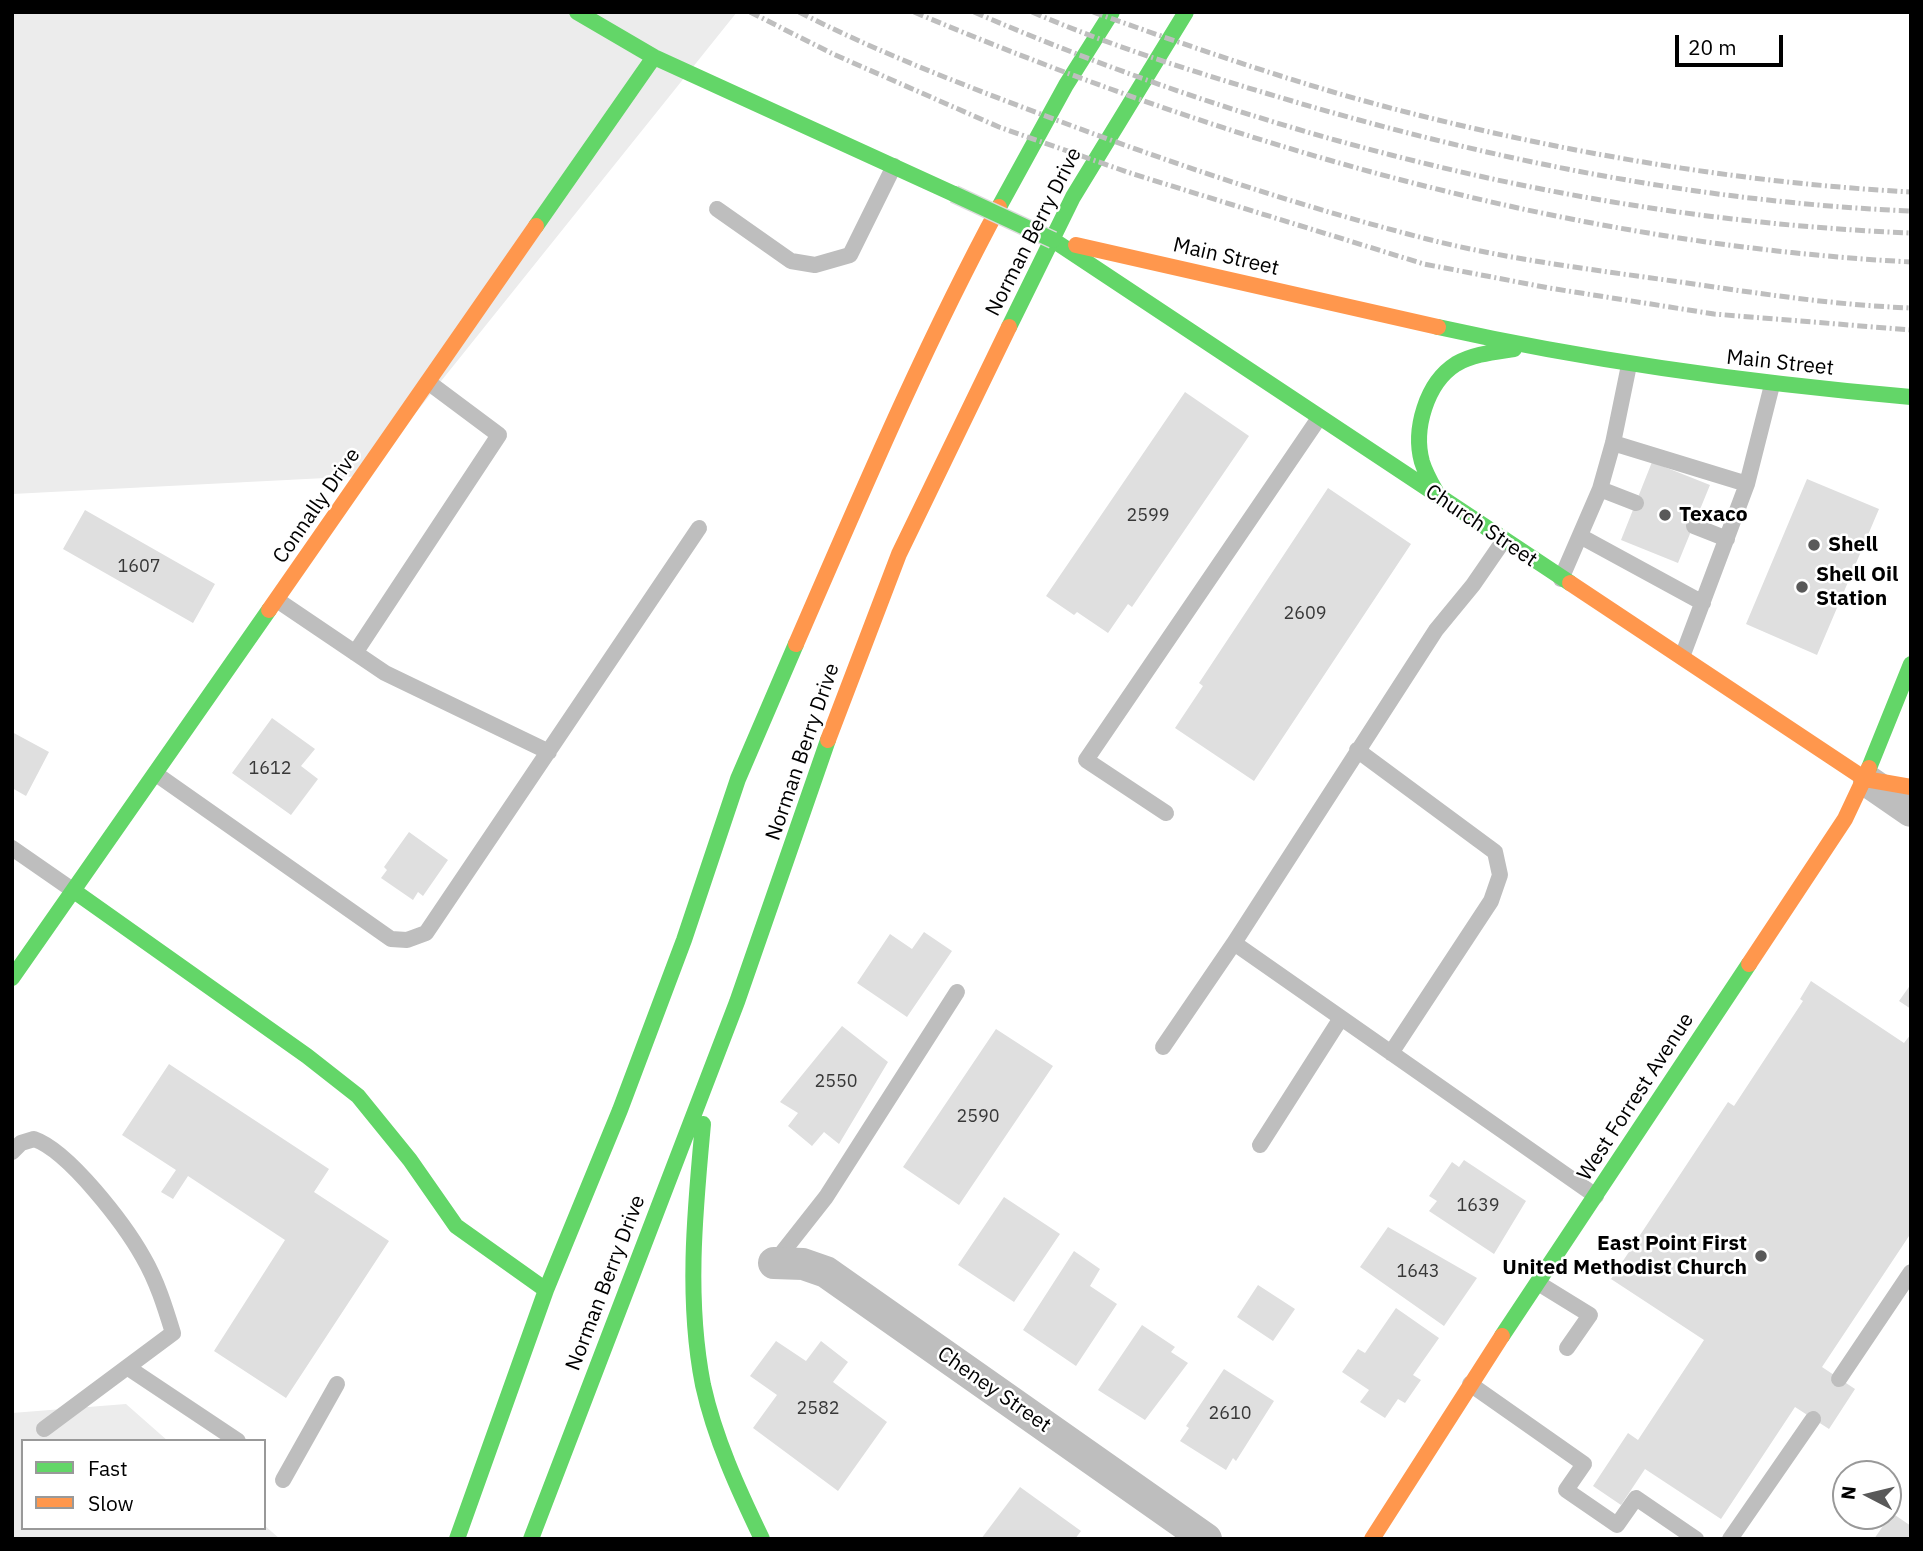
<!DOCTYPE html>
<html>
<head>
<meta charset="utf-8">
<style>
  body { margin:0 }
  #map { position:relative; width:1923px; height:1551px; overflow:hidden; background:#fff; font-family:"IBM Plex Sans",sans-serif }
  canvas { display:block }
  .frame { position:absolute; inset:0; border:14px solid #000; pointer-events:none }
  .legend { position:absolute; left:21px; top:1439px; width:245px; height:91px; box-sizing:border-box; background:#fff; border:2px solid #999; margin:0; padding:9px 12px; list-style:none; font-size:21px; color:#000 }
  .legend li { display:flex; align-items:center; gap:14px; height:35px }
  .legend b { width:35px; border:2px solid #999 }
  .north { position:absolute; left:1832px; top:1460px; width:70px; height:70px; box-sizing:border-box; background:#fff; border:2px solid #999; border-radius:50%; rotate:277deg; font-size:19px; font-weight:700; line-height:28px; text-align:center; color:#000 }
  .north::after { content:''; display:block; margin:auto; width:24px; height:32px; background:#595959; clip-path:polygon(50% 0,100% 100%,50% 72%,0 100%) }
  .scale { position:absolute; left:1675px; top:35px; width:108px; height:32px; box-sizing:border-box; border:4px solid #000; border-top:0; padding-left:9px; font-size:21px; line-height:24px; white-space:nowrap; color:#000; -webkit-text-stroke:5px #fff; paint-order:stroke }
</style>
</head>
<body>
<div id="map">
<canvas width="1923" height="1551"></canvas>
<div class="frame"></div>
<ul class="legend">
<li><b style="height:9px;background:#63d668"></b>Fast</li>
<li><b style="height:9px;background:#ff974d"></b>Slow</li>
</ul>
<div class="north">N</div>
<div class="scale">20 m</div>
</div>
<script>
const ctx = document.querySelector('canvas').getContext('2d');
ctx.lineJoin = 'round';
function fill(path, color) { ctx.fillStyle = color; ctx.fill(path, 'evenodd'); }
function trace(path, color, width, dash) { ctx.strokeStyle = color; ctx.lineWidth = width; ctx.lineCap = dash ? 'butt' : 'round'; ctx.setLineDash(dash || []); ctx.stroke(path); }
function drawText(font, color, halo, rows, align = 'center') {
  ctx.font = font + ' "IBM Plex Sans",sans-serif'; ctx.lineWidth = 5; ctx.setLineDash([]); ctx.textBaseline = 'middle'; ctx.strokeStyle = halo; ctx.fillStyle = color; for (const [text, x, y, turn = 0] of rows) {
    ctx.save(); ctx.translate(x, y); ctx.rotate((+turn || 0) * Math.PI / 180); ctx.textAlign = isNaN(turn) ? turn : align; if (halo) ctx.strokeText(text, 0, 0); ctx.fillText(text, 0, 0); ctx.restore();
  }
}
const green = new Path2D(`
  M12 12H737L365 476 12 494Z
  M126 1404 168 1441H23V1528H264V1525L280 1539H12V1413Z`);
const building = new Path2D(`
  M1185 392 1249 436 1132 607 1128 604 1108 633 1077 612 1074 615 1046 596Z
  M1652 462 1710 485 1678 563 1621 540Z
  M1807 479 1879 509 1817 655 1746 624Z
  M1328 488 1411 544 1254 781 1175 728 1203 686 1199 683Z
  M85 510 215 584 193 623 63 549Z
  M272 718 315 749 301 766 318 779 291 815 232 773Z
  M12 732 49 752 26 796 12 788Z
  M409 832 448 860 423 896 418 892 413 900 381 878 387 870 384 867Z
  M924 932 952 951 907 1017 857 983 890 934 912 949Z
  M1811 981 1904 1043 1911 1034V1233L1822 1367 1855 1389 1829 1429 1795 1407 1721 1519 1645 1469 1621 1505 1593 1486 1628 1433 1638 1440 1704 1340 1611 1279 1728 1102 1734 1106 1803 1001 1800 999Z
  M1911 984V1009L1899 1001Z
  M842 1026 888 1062 839 1144 824 1132 812 1146 788 1126 798 1113 780 1102Z
  M996 1029 1053 1066 959 1205 903 1167Z
  M169 1064 329 1169 314 1192 389 1241 286 1398 214 1351 285 1240 188 1176 173 1199 161 1192 176 1170 122 1135Z
  M1464 1160 1526 1201 1494 1254 1429 1211 1437 1201 1429 1196 1452 1162 1459 1167Z
  M1004 1197 1060 1234 1014 1302 958 1265Z
  M1388 1227 1477 1278 1444 1326 1360 1267Z
  M1074 1251 1100 1269 1090 1286 1117 1304 1076 1366 1023 1330Z
  M1258 1285 1295 1309 1273 1341 1237 1317Z
  M1396 1308 1439 1338 1413 1375 1421 1380 1405 1403 1398 1399 1385 1418 1360 1402 1369 1390 1342 1372 1358 1349 1365 1353Z
  M1142 1325 1175 1347 1171 1352 1188 1363 1145 1420 1098 1390Z
  M776 1341 806 1361 821 1341 848 1362 833 1382 887 1422 838 1491 753 1428 777 1395 750 1376Z
  M1224 1369 1274 1401 1236 1461 1233 1458 1226 1470 1180 1441 1189 1428 1186 1426Z
  M1020 1487 1081 1531 1075 1539H981Z
  M1892 1513 1911 1526V1539H1874Z`);
const lane = new Path2D(`
  M717 209 791 261 815 265 850 255 894 166
  M1613 443 1747 484
  M1600 489 1636 503
  M1694 526 1727 539
  M1580 536 1703 603
  M1504 540 1473 585 1436 630 1234 943 1596 1196
  M1561 579 1600 489 1613 443 1629 365
  M277 600 385 673 549 752
  M355 653 499 435 428 382
  M1682 657 1747 484 1772 385
  M1357 750 1495 852 1500 875 1491 901 1391 1053
  M156 774 391 939 407 940 426 933 699 528
  M1166 813 1086 760 1319 418
  M12 848 74 891
  M1163 1047 1234 943
  M1260 1145 1341 1018
  M12 1152 21 1143 34 1139C69 1151 125 1225 143 1257 157 1281 165 1307 173 1333L44 1429
  M774 1263 826 1197 957 992
  M1538 1283 1590 1315 1567 1348
  M127 1367 238 1441
  M1839 1379 1911 1272
  M1470 1384 1584 1464 1566 1490 1617 1525 1636 1498 1696 1539
  M283 1480 337 1384
  M1730 1539 1813 1419`);
const street = new Path2D(`
  M1869 782 1911 811
  M774 1263 803 1264 826 1272 1206 1539`);
const fast = new Path2D(`
  M577 12 654 57 954 194
  M999 207 1066 85 1112 12
  M536 226 654 57
  M1053 240 1570 583
  M1009 327 1073 197 1186 12
  M1438 327C1595 362 1751 383 1911 397
  M1439 497C1433 486 1426 475 1422 462 1413 430 1426 383 1456 364 1473 354 1495 352 1514 349
  M1869 768 1911 664
  M74 891 307 1056 358 1096 410 1160 456 1226 546 1290
  M12 978 269 610
  M703 1124C695 1210 686 1299 703 1385 715 1439 738 1489 762 1539
  M1502 1336 1749 964
  M457 1539 546 1290 620 1110 684 940 738 779 796 644
  M531 1539 737 1002 828 740`);
const slow = new Path2D(`
  M1076 245 1438 327
  M1570 583 1865 779 1911 787
  M269 610 536 226
  M796 644C860 497 923 348 999 207
  M828 740 899 554 1009 327
  M1749 964 1845 819 1869 768
  M1372 1539 1502 1336`);
const rail = new Path2D(`
  M750 12 833 54 999 127 1133 174 1424 264 1549 288 1714 314 1911 330
  M799 12C885 56 977 90 1067 124 1185 168 1306 208 1427 239 1510 260 1596 270 1680 282 1756 293 1833 305 1911 308
  M914 12C1230 145 1567 244 1911 262
  M974 12C1269 139 1589 220 1911 233
  M1032 12C1113 47 1198 73 1282 98 1487 159 1697 202 1911 211
  M1093 12C1197 49 1303 86 1410 113 1572 154 1743 183 1911 192`);
const fastBridge = new Path2D(`
  M954 194 1053 240`);
const markers = [
  [1665,515,7,"#595959"],
  [1814,545,7,"#595959"],
  [1802,587,7,"#595959"],
  [1761,1256,7,"#595959"]
];
const numberNames = [
  ["2599",1148,516],
  ["1607",139,567],
  ["2609",1305,614],
  ["1612",270,769],
  ["2550",836,1082],
  ["2590",978,1117],
  ["1639",1478,1206],
  ["1643",1418,1272],
  ["2582",818,1409],
  ["2610",1230,1414]
];
const streetNames = [
  ["Norman Berry Drive",1034,232,-63],
  ["Main Street",1226,257,13],
  ["Main Street",1780,363,6],
  ["Connally Drive",317,506,-55],
  ["Church Street",1481,526,34],
  ["Norman Berry Drive",803,752,-71],
  ["West Forrest Avenue",1636,1097,-57],
  ["Norman Berry Drive",606,1283,-69],
  ["Cheney Street",994,1390,35]
];
const poiNames = [
  ["Texaco",1679,515],
  ["Shell",1828,545],
  ["Shell Oil",1816,575],
  ["Station",1816,599],
  ["East Point First",1747,1244,"right"],
  ["United Methodist Church",1747,1268,"right"]
];
fill(green, '#ececec');
fill(building, '#dfdfdf');
trace(lane, '#bebebe', 16);
trace(street, '#bebebe', 32);
trace(fast, '#63d668', 16);
trace(slow, '#ff974d', 16);
trace(rail, '#bebebe', 5, [10, 3.5, 2, 3.5]);
trace(fastBridge, '#dbdbdb', 19, []);
trace(fastBridge, '#63d668', 16);
for (const [x, y, r, color] of markers) { const dot = new Path2D(); dot.arc(x, y, r, 0, 2 * Math.PI); ctx.fillStyle = color; ctx.fill(dot); trace(dot, '#fff', 2.5); }
drawText('18px', '#383838', null, numberNames);
drawText('21px', '#000', '#fff', streetNames);
drawText('bold 21px', '#000', '#fff', poiNames, 'left');
</script>
</body>
</html>
